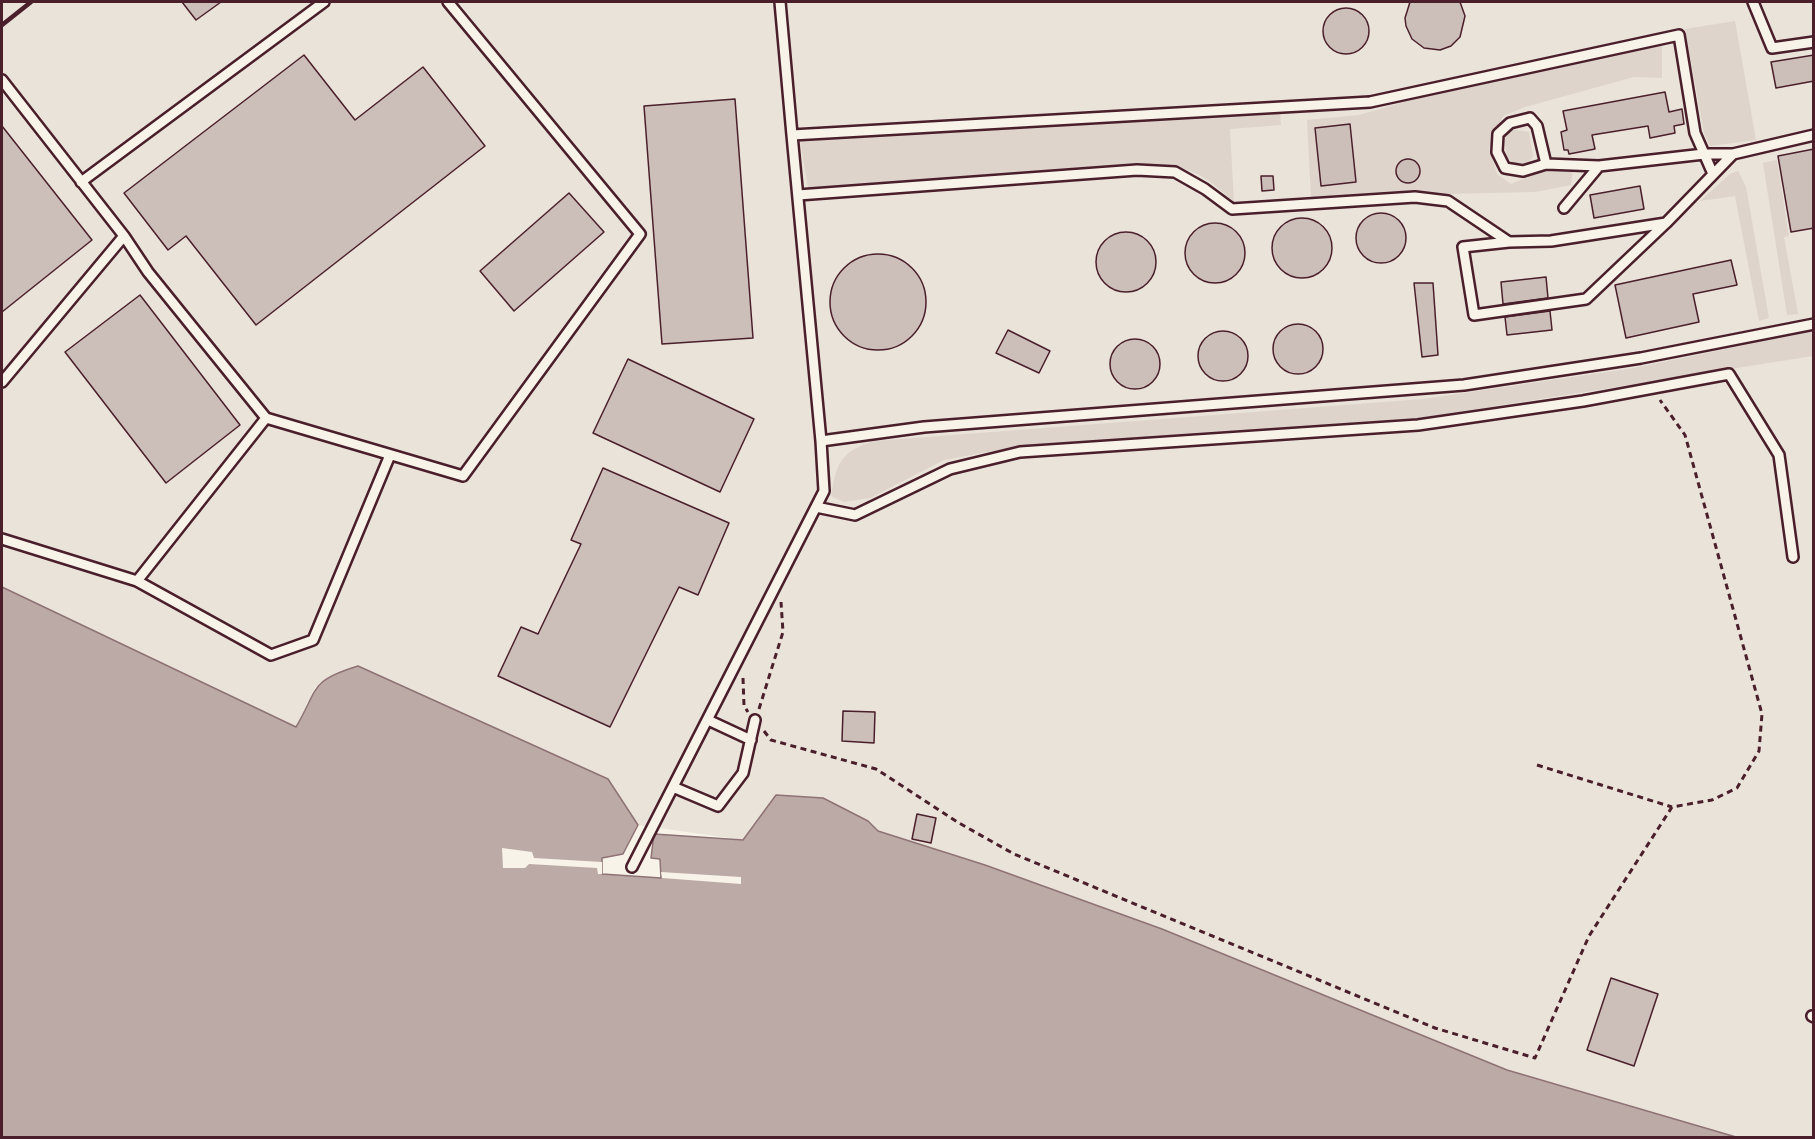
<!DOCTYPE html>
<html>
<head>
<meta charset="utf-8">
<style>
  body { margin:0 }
  #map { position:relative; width:1815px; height:1139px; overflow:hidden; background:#f7f3e8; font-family:"Comic Neue",sans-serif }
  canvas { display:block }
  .frame { position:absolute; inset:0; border:3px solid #4a1f2b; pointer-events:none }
</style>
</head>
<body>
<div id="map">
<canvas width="1815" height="1139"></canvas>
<div class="frame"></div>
</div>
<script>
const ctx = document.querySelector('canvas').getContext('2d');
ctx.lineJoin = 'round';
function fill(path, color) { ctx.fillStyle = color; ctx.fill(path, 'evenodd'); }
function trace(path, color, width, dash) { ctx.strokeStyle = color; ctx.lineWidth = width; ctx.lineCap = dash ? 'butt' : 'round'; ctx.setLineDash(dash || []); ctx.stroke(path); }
const built = new Path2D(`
  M2 2H1813V1137H1736L1507 1070 1162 929 985 865 877 831 868 821 777 795 743 840 638 825 608 779 358 666 315 687 296 727 2 587Z`);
const green = new Path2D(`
  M1735 21 1756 140 1710 146 1704 133 1685 29Z
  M1662 45V78L1634 77 1525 107 1503 116 1489 148 1497 174 1511 184 1537 173 1573 169 1571 185 1535 192 1311 197 1307 120 1359 115 1432 94Z
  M1280 111 1281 125 1230 129 1234 202C1198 168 1185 166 1137 163L808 188 800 141Z
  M1510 129 1529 132 1533 156 1528 164 1516 165 1507 157 1504 136Z
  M1777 160 1789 236 1784 237 1798 314 1787 315 1763 163Z
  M1738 171 1746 187 1769 318 1759 321 1735 196 1700 201 1730 174Z
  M1813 331V356L1420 418 1016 447 944 460 870 498 844 502 831 496C837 461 841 452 874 441L1423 399 1634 368Z`);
const water = new Path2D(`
  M2 587 296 727C319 688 309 681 358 666L608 779 638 825 623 854 602 858V874L661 878 660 859 651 858 654 834 743 840 776 795 823 798 868 821 878 831 985 865 1162 929 1507 1070 1736 1137H2Z`);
const pier = new Path2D(`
  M502 848 532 852 534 858 602 862V874H598L597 868 529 864 525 868H503Z
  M661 872 741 877V884L662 878Z`);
const building = new Path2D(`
  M182 2H221L196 20Z
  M1410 2H1460L1465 16 1460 37 1451 46 1440 50 1424 48 1412 39 1406 26 1405 18Z
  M1323 31a23 23 0 1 1 46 0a23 23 0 1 1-46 0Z
  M304 55 355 120 423 67 485 146 256 325 186 236 168 250 124 193Z
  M1814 55V81L1776 88 1771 62Z
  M1665 92 1669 112 1682 109 1684 124 1674 126 1675 133 1650 138 1648 126 1592 135 1595 149 1569 154 1568 150H1564L1561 132 1567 130 1563 111Z
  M735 99 753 338 662 344 644 106Z
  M1350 124 1356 182 1321 186 1315 128Z
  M2 126 92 240 2 312Z
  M1814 149V228L1791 232 1778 156Z
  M1396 171a12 12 0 1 1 24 0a12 12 0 1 1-24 0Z
  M1261 176H1273L1274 190 1262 191Z
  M1640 186 1644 209 1594 218 1590 195Z
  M569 193 604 232 514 311 480 271Z
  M1356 238a25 25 0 1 1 50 0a25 25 0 1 1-50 0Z
  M1272 248a30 30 0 1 1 60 0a30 30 0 1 1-60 0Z
  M1185 253a30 30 0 1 1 60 0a30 30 0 1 1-60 0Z
  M1096 262a30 30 0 1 1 60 0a30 30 0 1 1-60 0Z
  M830 302a48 48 0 1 1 96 0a48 48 0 1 1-96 0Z
  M1731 260 1737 285 1693 294 1699 322 1626 338 1615 285Z
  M1546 277 1548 298 1503 304 1501 282Z
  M1414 283H1433L1438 355 1422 357Z
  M140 295 240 425 166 483 65 352Z
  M1550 311 1552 330 1507 335 1505 317Z
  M1273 349a25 25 0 1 1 50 0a25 25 0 1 1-50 0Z
  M1008 330 1050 351 1039 373 996 353Z
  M1198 356a25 25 0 1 1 50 0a25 25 0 1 1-50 0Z
  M1110 364a25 25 0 1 1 50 0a25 25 0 1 1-50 0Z
  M628 359 754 419 720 492 593 433Z
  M603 468 729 523 698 595 679 587 610 727 498 676 521 627 538 634 581 544 571 540Z
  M843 711 875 712 874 743 842 741Z
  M917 814 936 818 931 843 912 839Z
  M1611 978 1658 994 1634 1066 1587 1050Z`);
const path = new Path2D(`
  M743 678 744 706 748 712
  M759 709 783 632 781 602
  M764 731 771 740 876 769 959 823 1014 854 1435 1028 1535 1058 1589 936 1672 807 1712 800 1737 788 1759 751 1762 714 1685 435 1660 400
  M1537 765 1672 807`);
const lane = new Path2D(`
  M780 2 792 135
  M1753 2 1772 48 1814 42
  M2 80 124 236 148 272 266 418 463 476 640 234 448 2
  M1546 164 1537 126 1530 118 1510 123 1498 134 1497 152 1505 168 1523 171 1546 164 1599 166 1704 154H1733
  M81 182 324 2
  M798 195 1137 170 1175 172 1205 189 1232 209 1415 197 1448 201 1509 242 1551 241 1666 223 1733 154 1814 135
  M1564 208 1599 166
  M1509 242 1463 247 1474 315 1586 299 1666 223
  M2 382 124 236
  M821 441 792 135 1370 102 1679 35 1695 133 1713 174
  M816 507 855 515 950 469 1020 452 1418 425 1583 401 1729 374 1779 455 1793 557
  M2 539 137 581 271 655 313 640 390 455
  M137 581 266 418
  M708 720 751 740
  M673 787 718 806 743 773 755 720
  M632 867 824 491 821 441 924 427 1464 385 1641 358 1814 324
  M1812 1016 1814 1017`);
const rail = new Path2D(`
  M2 25 31 2`);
fill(built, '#eae3da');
fill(green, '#ded4cc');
fill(water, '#bcaaa7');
trace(water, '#8e7275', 1.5);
fill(pier, '#f7f3e8');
fill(building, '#ccbfb9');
trace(building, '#4a1f2b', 1.5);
trace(lane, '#4a1f2b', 14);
trace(path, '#4a1f2b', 3, [6, 4.5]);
trace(lane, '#f7f3e8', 9);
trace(rail, '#4a1f2b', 4.5);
</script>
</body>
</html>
